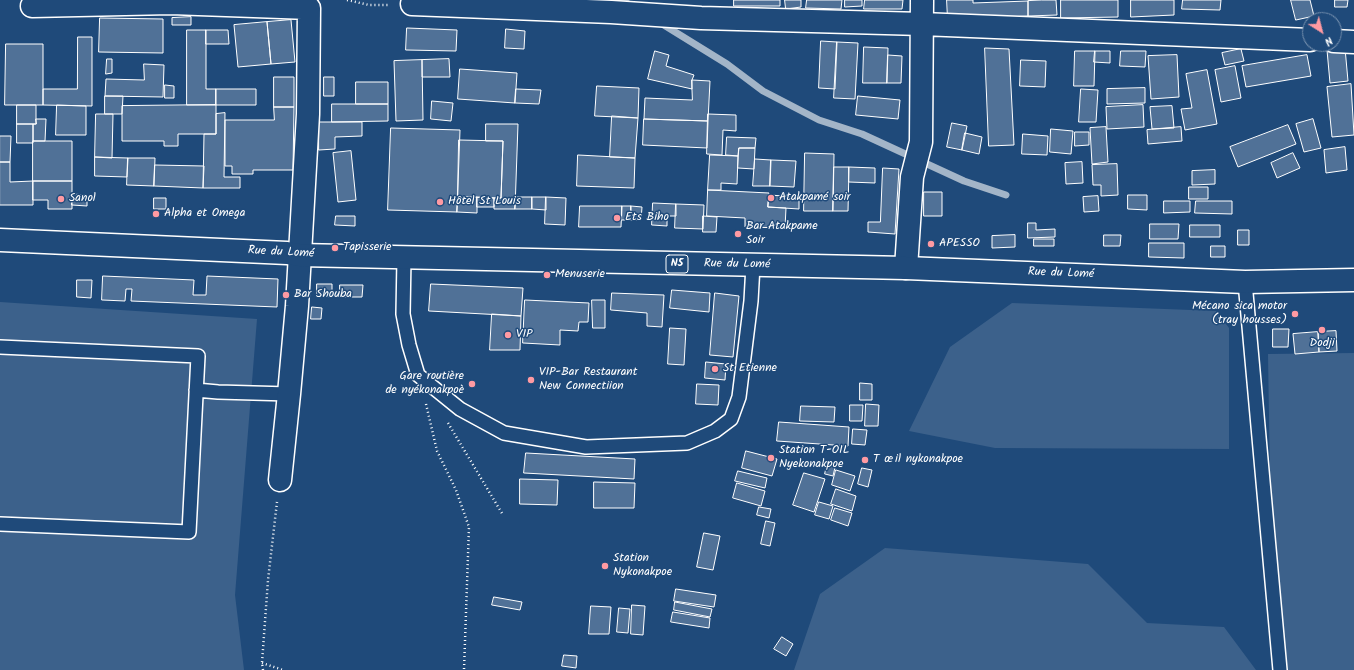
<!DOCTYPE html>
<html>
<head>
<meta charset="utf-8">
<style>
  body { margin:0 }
  #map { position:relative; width:1354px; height:670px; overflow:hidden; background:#1f4a7a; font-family:Kalam,sans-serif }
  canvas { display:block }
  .north { position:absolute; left:1302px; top:12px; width:40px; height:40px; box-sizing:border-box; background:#1f4a7a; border:1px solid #7992af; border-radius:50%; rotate:144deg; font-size:11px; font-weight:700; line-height:16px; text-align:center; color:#fff }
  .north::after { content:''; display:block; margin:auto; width:14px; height:18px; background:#ff9aa2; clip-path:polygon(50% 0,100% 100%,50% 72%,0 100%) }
</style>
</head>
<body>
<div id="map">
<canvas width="1354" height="670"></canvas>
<div class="north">N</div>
</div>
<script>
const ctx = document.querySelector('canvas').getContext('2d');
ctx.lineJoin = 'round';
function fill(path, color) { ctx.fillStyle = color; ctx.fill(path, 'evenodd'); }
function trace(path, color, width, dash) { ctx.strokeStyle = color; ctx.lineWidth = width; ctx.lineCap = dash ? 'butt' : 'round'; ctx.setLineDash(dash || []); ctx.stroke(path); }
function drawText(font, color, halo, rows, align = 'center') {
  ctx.font = font + ' Kalam,sans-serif'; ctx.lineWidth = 3; ctx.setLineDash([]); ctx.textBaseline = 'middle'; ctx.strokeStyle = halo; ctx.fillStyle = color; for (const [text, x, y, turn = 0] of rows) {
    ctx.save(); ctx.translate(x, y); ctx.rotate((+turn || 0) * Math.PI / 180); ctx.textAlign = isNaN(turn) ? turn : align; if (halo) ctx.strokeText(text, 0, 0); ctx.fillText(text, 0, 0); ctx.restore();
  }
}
const green = new Path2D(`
  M0 302 257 319 235 595 244 670H0Z
  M1012 303 1216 311 1229 328V449L995 448 909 431 950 347Z
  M1354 353V670H1273L1268 354Z
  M885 548 1088 564 1147 623 1224 627 1256 670H794L820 594Z`);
const stream = new Path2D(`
  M622 0 633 7
  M659 22 727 64 763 91 819 120 862 134 964 181 1006 195`);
const building = new Path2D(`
  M734 0H780V6H734Z
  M785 0H801V7L786 9Z
  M807 0H842L841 9 806 8Z
  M845 0H862V6L845 7Z
  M865 0H903L902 9H864Z
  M947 0H973V3L1028 1V16L948 20Z
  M1042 0H1056L1057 15 1028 16V1Z
  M1061 0H1118V17L1061 18Z
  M1131 0H1174V15L1131 17Z
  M1183 0H1221L1220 10 1182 9Z
  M1291 0H1310L1314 16 1296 20Z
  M1335 0H1348L1347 7H1335Z
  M191 17V25H172V18Z
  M100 18 163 19V53L99 52Z
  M291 20 295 62 271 64 267 22Z
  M267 22 271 64 238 67 234 25Z
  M407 28 457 30 456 51 406 50Z
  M506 29 525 31 524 49 505 48Z
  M187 30H206V89H216V105H187Z
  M206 30H228L229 44H206Z
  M78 37H92V106L43 105V89H77Z
  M821 41 837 42 835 89 819 88Z
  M837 42 858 43 855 99 834 98Z
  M6 44H43V105H5Z
  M864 47 888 48 887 83H863Z
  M985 48 1009 49 1014 145 989 146Z
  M1345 48 1348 81 1330 83 1327 50Z
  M1241 49 1244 61 1225 65 1222 53Z
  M655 51 669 55 666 66 694 75 692 80V89L648 79Z
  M1075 51H1095L1094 86H1074Z
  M1095 51H1110V63L1094 62Z
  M1121 51H1146L1145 67 1120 66Z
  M888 55 902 56 901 83H887Z
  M1177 55 1179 97 1151 99 1148 56Z
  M1307 55 1311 76 1246 87 1242 66Z
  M107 59H112V73L106 74Z
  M449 59 450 77H422V60Z
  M422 60 423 120 396 121 394 61Z
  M1021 60 1046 61 1045 87 1020 86Z
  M144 64 164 65 163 97 105 96 106 79 144 80Z
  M1235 66 1241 98 1221 102 1215 70Z
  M460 69 517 73 515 103 458 99Z
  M1207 70 1217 124 1185 130 1181 109 1192 108 1186 74Z
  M274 77H294V107H274Z
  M324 77H334V96H324Z
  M692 80 710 81 708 121 644 119 645 98 692 100Z
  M356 82H388V104H356Z
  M1351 84 1354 135 1332 137 1327 87Z
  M165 85 174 86V98H165Z
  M597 86 639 88 638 118 595 116Z
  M1145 88V103L1107 104V89Z
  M216 89H256V105H216Z
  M516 89 541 90 539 104 515 103Z
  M1081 89 1098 90 1096 122H1079Z
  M105 96H123L122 114H105Z
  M858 96 900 100 898 119 856 115Z
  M432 101 453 103 451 121 431 119Z
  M332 104H388V121L332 122Z
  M17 105H36V124H17Z
  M57 105 86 106V135H56Z
  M216 105V134H178V146H164V141H122V106Z
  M1143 105 1144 127 1107 129 1106 107Z
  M1172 106 1174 128 1152 129 1150 107Z
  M274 107H294L293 170H253V174H232V166H225V120H274Z
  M225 113 224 177H240V188H203L204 134H216V114Z
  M96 114H113L112 158 95 157Z
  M708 114 736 115V131L723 130 722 155 707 154Z
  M612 116 638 118 635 158 610 157Z
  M36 119H46L45 141H33V124H36Z
  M644 119 708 121 707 148 643 145Z
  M1313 119 1321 148 1304 152 1296 124Z
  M319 122H362V136L335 137V149L319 150Z
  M952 123 967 126 962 150 947 147Z
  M17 124H33V143H17Z
  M486 124H518L515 209H494V198H501L503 141H486Z
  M1288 125 1296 144 1238 167 1230 147Z
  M1106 127 1108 162 1092 164 1090 128Z
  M1181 127 1182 141 1148 144 1147 130Z
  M391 128 460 130 457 212 388 210Z
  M1051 129 1073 131 1071 154 1050 152Z
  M1075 132H1089V145L1075 146Z
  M965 133 982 137 979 154 962 150Z
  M1023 134 1048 136 1047 155 1022 154Z
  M0 136H11L10 162H0Z
  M727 137 756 138 755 148H739L738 156 726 155Z
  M459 140 503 141 501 198 458 197Z
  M33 141H72V181H33Z
  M1345 147 1347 170 1326 173 1324 150Z
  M739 148H755L754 169 738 168Z
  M351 151 356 200 338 202 333 153Z
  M805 153 834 154 833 211H804Z
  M1293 153 1300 168 1277 178 1271 163Z
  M578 155 635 158 634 188 577 186Z
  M710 155 738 156 737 184 721 183V190H708Z
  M95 157 128 158 127 177 95 176Z
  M128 158H155L154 186 127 185Z
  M755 159 771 160 770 186H753Z
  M771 160 796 161 794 187 770 186Z
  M0 162H10V182L33 181V205H0Z
  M1082 162 1083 183 1066 184 1065 163Z
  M1117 164 1118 195 1101 196V185H1093L1092 165Z
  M155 165 204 166 203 188 154 186Z
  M834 167H849L848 211H833Z
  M849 167 875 168V183L849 182Z
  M883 168 899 169 895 234 868 232V222H880Z
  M1215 170V184L1192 185V171Z
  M33 181H72V209H48V200H33Z
  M1189 187H1208V199H1189Z
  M708 190 769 193 768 207 786 208 785 228 745 227V218L707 216Z
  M924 192H942V216H924Z
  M72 194 87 195V206L72 205Z
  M769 195 799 197V209L768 207Z
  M1128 195H1147V210L1128 209Z
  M1098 196 1099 211 1084 212 1083 197Z
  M458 197H477V213L457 212Z
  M477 197 494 198V207H477Z
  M516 197H532V209H515Z
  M532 197H546V210L532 209Z
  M546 197 566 198 565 225 545 224Z
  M154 198H166V209H154Z
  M1164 201H1190V212L1164 213Z
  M1196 201H1232V214L1195 213Z
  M653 203 676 204V216H667V226L652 225Z
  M676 204 704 205 703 229 675 228Z
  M580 206H622L621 227H579Z
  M622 206H631V220H622Z
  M631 206 642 207 641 220H631Z
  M336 216H355V226L335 225Z
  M703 216 717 217 716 232H703Z
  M1028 223H1036V230L1055 229V237L1028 238Z
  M1150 224H1179L1178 239H1150Z
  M1190 225H1220V237H1190Z
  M1238 230H1249V245H1238Z
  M1015 235V247L992 248V236Z
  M1104 235H1121L1120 246H1104Z
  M1034 239H1054V246H1034Z
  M1149 243H1184V258L1149 257Z
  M1211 246H1225V257H1211Z
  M103 276 194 280 193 295H206L207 276 278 279 277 307 131 301 132 289H126L125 301 102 300Z
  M77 280H92L91 298 77 297Z
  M317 284H332V297L317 296Z
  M431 284 523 288 521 316 429 311Z
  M340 285H363L362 297H340Z
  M672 290 710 293 709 312 670 308Z
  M612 293 664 295 662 327 647 326V313L611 310Z
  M715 293 739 296 733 357 710 355Z
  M525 300 589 303 588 322H579L578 331 560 330V345L523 343Z
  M592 300H605V328H593Z
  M312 307 322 308 321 319H311Z
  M492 314 521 316 520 350H490Z
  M670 328 686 329 684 365 668 364Z
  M1273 329H1289L1288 347H1273Z
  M1336 331 1337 351 1319 352 1318 332Z
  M1318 332 1319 352 1295 354 1293 334Z
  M706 362 726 364 725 380 705 378Z
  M860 383 872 384V400H860Z
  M697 384 719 385 718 405 696 404Z
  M866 404 879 405 878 426H865Z
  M850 405H863L862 421H850Z
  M801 406 835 407 834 422 800 421Z
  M779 422 849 427 848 446 777 441Z
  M853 429 867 430 865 445 852 444Z
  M746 451 777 459 772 476 742 468Z
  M526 453 635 459 634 479 524 473Z
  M828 461 836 463 833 476 825 474Z
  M862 468 872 470 868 487 858 484Z
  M836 470 855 476 850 491 832 485Z
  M738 471 767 478 765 488 735 481Z
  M804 473 825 479 814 512 793 505Z
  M520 479 558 480 557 505 520 504Z
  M594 482 635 483 634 508H594Z
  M737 483 765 491 761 506 733 498Z
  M836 489 856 496 852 511 831 504Z
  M819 502 833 506 829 519 815 515Z
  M759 507 771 509 769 518 757 515Z
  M835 508 852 513 848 526 831 520Z
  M766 521 775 523 770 546 761 544Z
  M704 533 720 536 713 570 697 567Z
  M676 589 716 595 714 607 674 601Z
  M494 597 522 602 520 610 492 605Z
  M675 602 712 609 710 617 674 610Z
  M632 605 645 606 643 635 631 634Z
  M591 606 611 607 609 634H589Z
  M619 608 630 609 628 633 617 632Z
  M673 612 710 618 709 628 671 622Z
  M782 637 793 644 786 656 774 649Z
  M564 655 577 656 576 668 562 666Z`);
const path = new Path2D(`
  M347 0 369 5H390
  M426 404 437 451 456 490 469 527 464 670
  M448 423 503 515
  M262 663 283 670
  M263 670 262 663 268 580 277 502`);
const lane = new Path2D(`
  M404 258 403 314 409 345 418 375 460 409 504 433 586 447 687 443 715 431 731 419 739 397 751 301 753 265
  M1245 282 1280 670
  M0 347 198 356 189 532 0 524
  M196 390 218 392 289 394`);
const street = new Path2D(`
  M412 4 611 12 701 18 922 24 1310 40
  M32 6 171 3 309 8 308 114 297 306 289 394 280 480
  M1334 41 1354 42
  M906 268 912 177 921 142 922 0`);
const primary = new Path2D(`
  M0 240 287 253 299 255 906 268 1245 282 1354 280`);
const markers = [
  [771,198,4,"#ff9aa2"],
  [61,199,4,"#ff9aa2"],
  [440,202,4,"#ff9aa2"],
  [156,214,4,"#ff9aa2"],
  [617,218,4,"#ff9aa2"],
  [738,234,4,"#ff9aa2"],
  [931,244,4,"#ff9aa2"],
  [335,248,4,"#ff9aa2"],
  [547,275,4,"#ff9aa2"],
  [286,295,4,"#ff9aa2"],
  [1295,314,4,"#ff9aa2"],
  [1322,330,4,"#ff9aa2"],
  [508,335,4,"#ff9aa2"],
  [715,369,4,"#ff9aa2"],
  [531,380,4,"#ff9aa2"],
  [472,384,4,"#ff9aa2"],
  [771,458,4,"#ff9aa2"],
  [865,460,4,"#ff9aa2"],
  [605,566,4,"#ff9aa2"]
];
const shields = [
  [677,264,22]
];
const shieldNames = [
  ["N5",677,264]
];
const poiNames = [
  ["Atakpamé soir",779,198],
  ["Sanol",69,199],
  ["Hôtel St Louis",448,202],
  ["Alpha et Omega",164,214],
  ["Ets Biho",625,218],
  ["Bar Atakpame",746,227],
  ["Soir",746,241],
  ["APESSO",939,244],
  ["Tapisserie",343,248],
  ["Menuserie",555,275],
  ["Bar Shouba",294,295],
  ["Mécano sica motor",1287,307,"right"],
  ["(tray housses)",1287,321,"right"],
  ["VIP",516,335],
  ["Dodji",1322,344,"center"],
  ["St Etienne",723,369],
  ["VIP-Bar Restaurant",539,373],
  ["New Connectiion",539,387],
  ["Gare routière",464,377,"right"],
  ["de nyékonakpoè",464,391,"right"],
  ["Station T-OIL",779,451],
  ["Nyekonakpoe",779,465],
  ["T œil nykonakpoe",873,460],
  ["Station",613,559],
  ["Nykonakpoe",613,573]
];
const streetNames = [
  ["Rue du Lomé",281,253,3],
  ["Rue du Lomé",737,265,1],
  ["Rue du Lomé",1061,274,2]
];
fill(green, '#3c618b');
trace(stream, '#a3b5c8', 7);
fill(building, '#507197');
trace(building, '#fff', 1);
trace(lane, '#fff', 16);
trace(street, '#fff', 25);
trace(primary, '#fff', 25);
trace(path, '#fff', 2.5, [1, 3]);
trace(lane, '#1f4a7a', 13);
trace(street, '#1f4a7a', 22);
trace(primary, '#1f4a7a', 22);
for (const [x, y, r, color] of markers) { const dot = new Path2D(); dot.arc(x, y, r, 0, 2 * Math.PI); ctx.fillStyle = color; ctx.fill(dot); trace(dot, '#1f4a7a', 1.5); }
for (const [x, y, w] of shields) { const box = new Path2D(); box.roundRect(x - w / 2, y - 9, w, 18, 3); ctx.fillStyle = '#1f4a7a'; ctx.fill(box); trace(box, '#fff', 1); }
drawText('bold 11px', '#fff', null, shieldNames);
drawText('12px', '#fff', '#1f4a7a', poiNames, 'left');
drawText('12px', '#fff', '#1f4a7a', streetNames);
</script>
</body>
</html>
